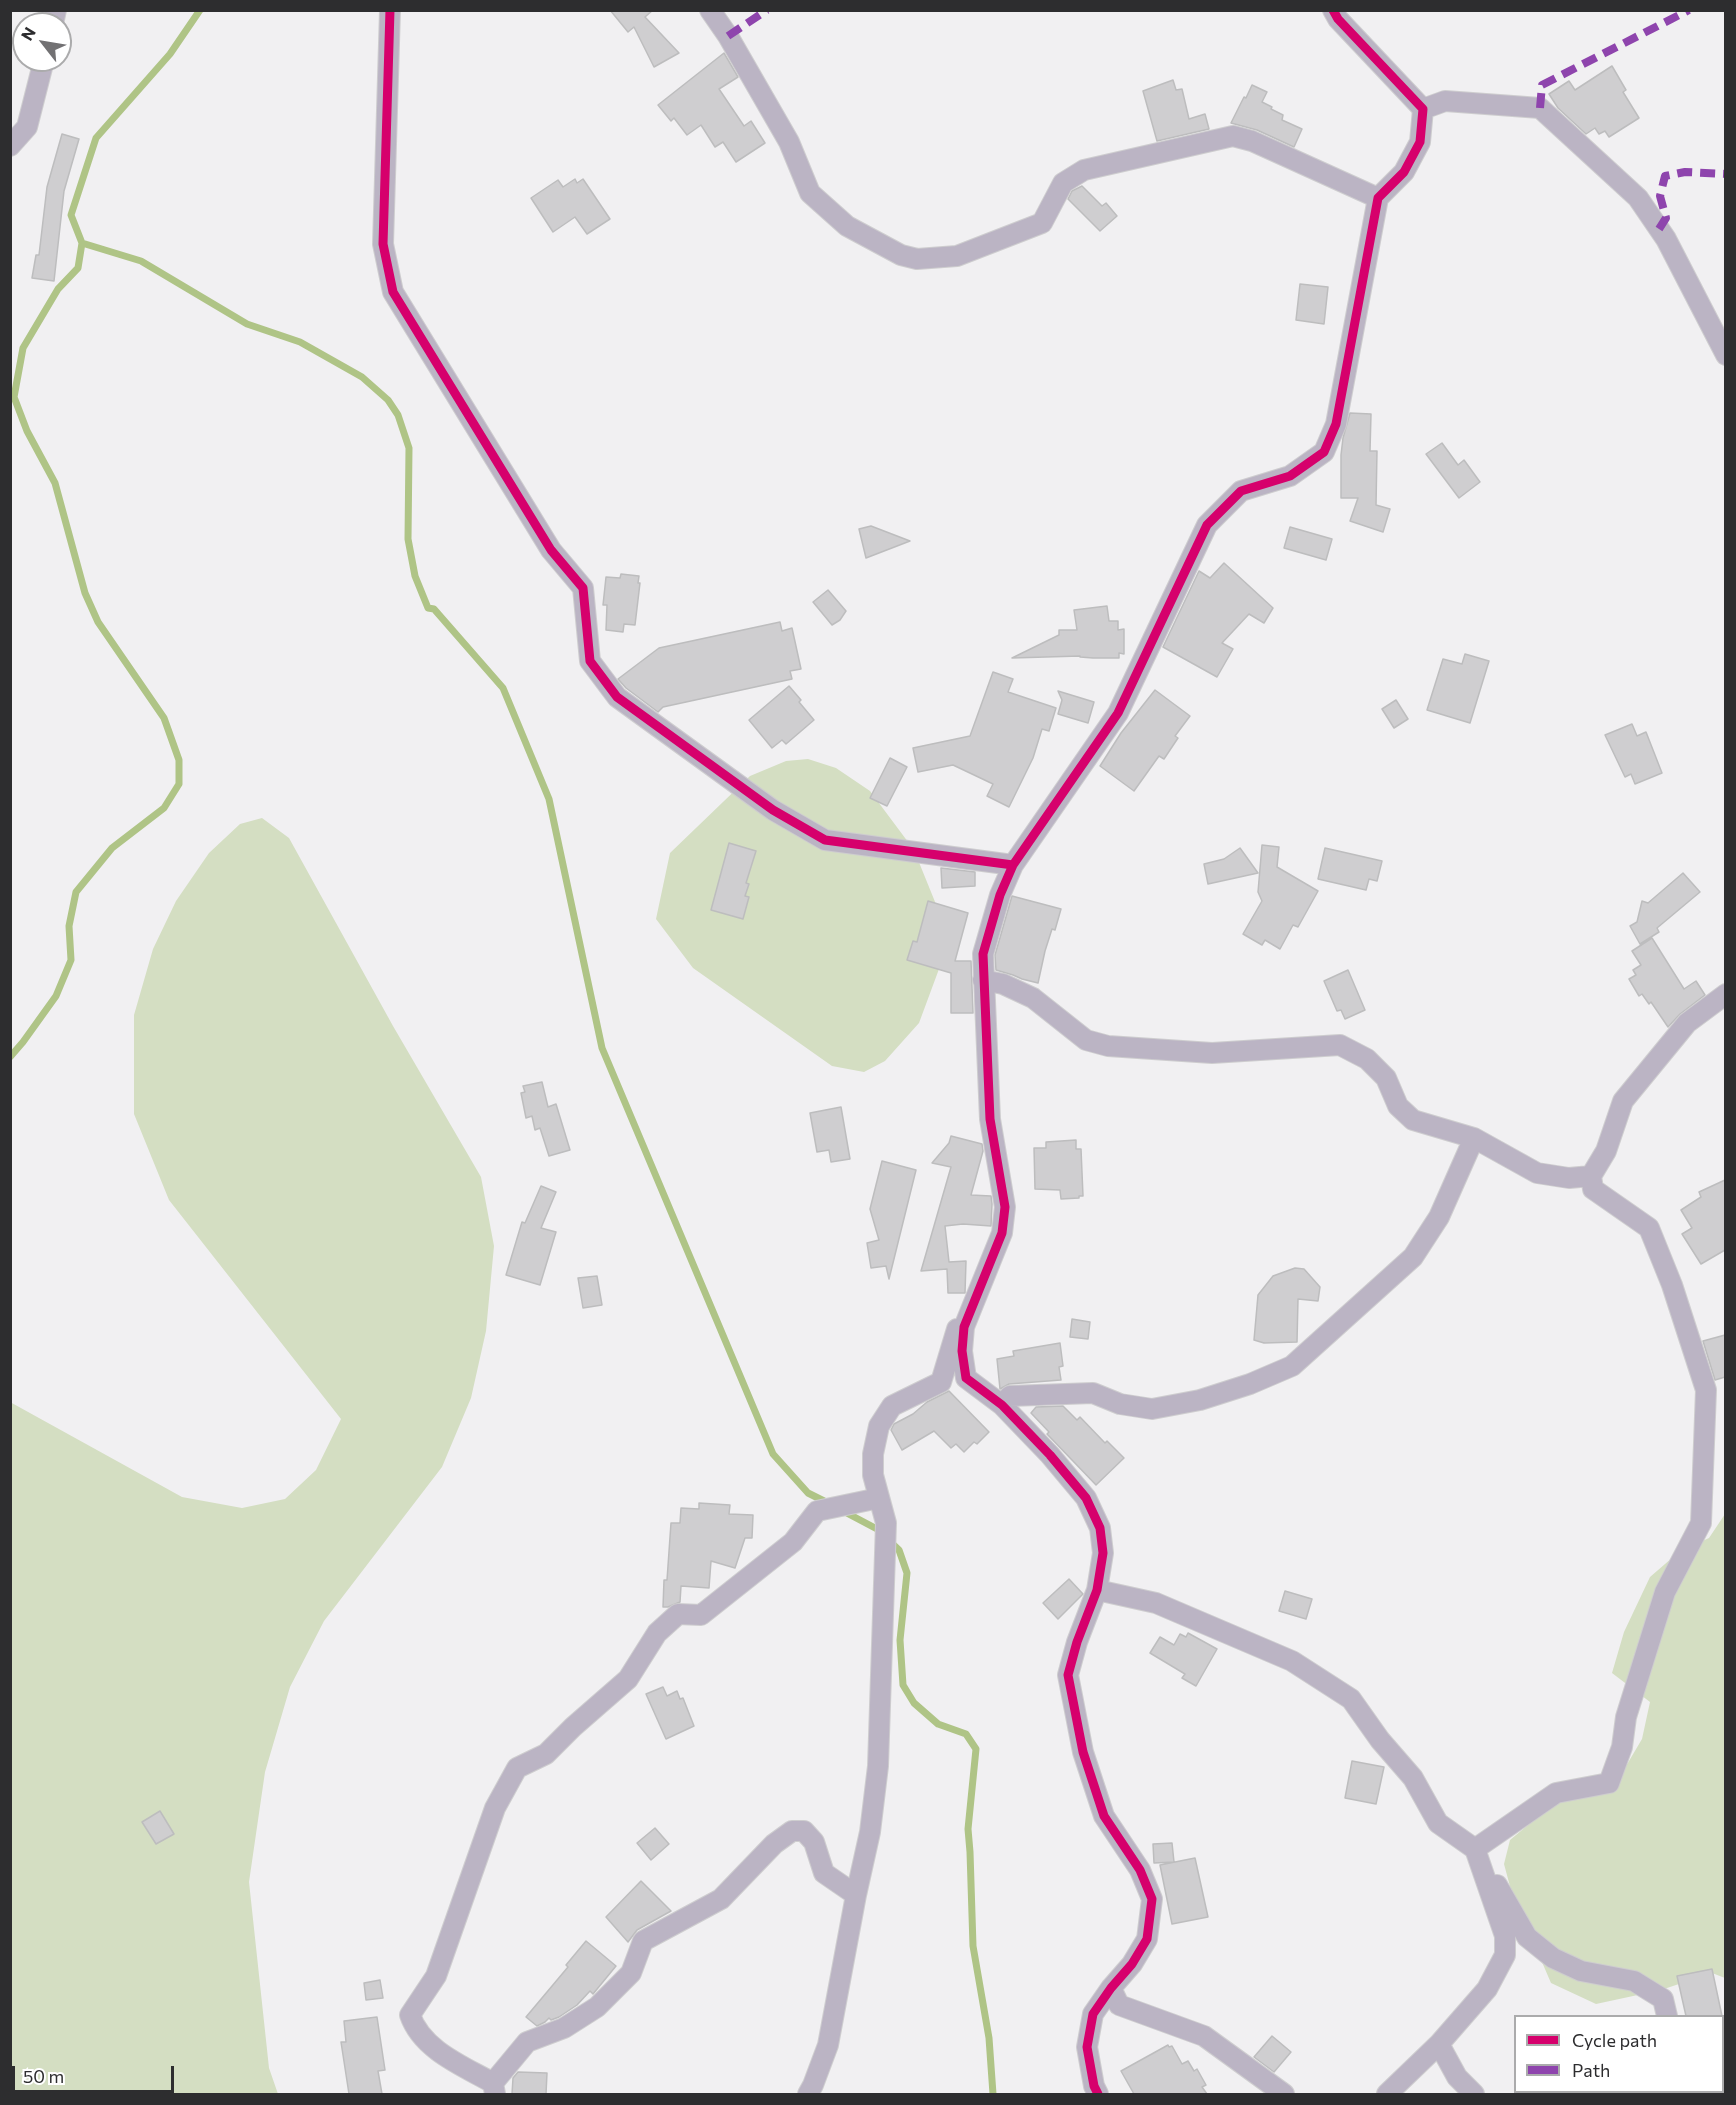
<!DOCTYPE html>
<html>
<head>
<meta charset="utf-8">
<style>
  body { margin:0 }
  #map { position:relative; width:1736px; height:2105px; overflow:hidden; background:#f1f0f2; font-family:Commissioner,sans-serif }
  canvas { display:block }
  .frame { position:absolute; inset:0; border:12px solid #2d2d2f; pointer-events:none }
  .legend { position:absolute; left:1514px; top:2015px; width:210px; height:78px; box-sizing:border-box; background:#fff; border:2px solid #ababac; margin:0; padding:8px 10px; list-style:none; font-size:18px; color:#2d2d2f }
  .legend li { display:flex; align-items:center; gap:12px; height:30px }
  .legend b { width:30px; border:2px solid #ababac }
  .north { position:absolute; left:12px; top:12px; width:60px; height:60px; box-sizing:border-box; background:#fff; border:2px solid #ababac; border-radius:50%; rotate:301deg; font-size:16px; font-weight:700; line-height:24px; text-align:center; color:#2d2d2f }
  .north::after { content:''; display:block; margin:auto; width:21px; height:27px; background:#727173; clip-path:polygon(50% 0,100% 100%,50% 72%,0 100%) }
  .scale { position:absolute; left:12px; top:2066px; width:162px; height:27px; box-sizing:border-box; border:3px solid #2d2d2f; border-top:0; padding-left:8px; font-size:18px; line-height:21px; white-space:nowrap; color:#2d2d2f; -webkit-text-stroke:4px #fff; paint-order:stroke }
</style>
</head>
<body>
<div id="map">
<canvas width="1736" height="2105"></canvas>
<div class="frame"></div>
<ul class="legend">
<li><b style="height:8px;background:#d6006c"></b>Cycle path</li>
<li><b style="height:8px;background:#8e44ad"></b>Path</li>
</ul>
<div class="north">N</div>
<div class="scale">50 m</div>
</div>
<script>
const ctx = document.querySelector('canvas').getContext('2d');
ctx.lineJoin = 'round';
function fill(path, color) { ctx.fillStyle = color; ctx.fill(path, 'evenodd'); }
function trace(path, color, width, dash) { ctx.strokeStyle = color; ctx.lineWidth = width; ctx.lineCap = dash ? 'butt' : 'round'; ctx.setLineDash(dash || []); ctx.stroke(path); }
const green = new Path2D(`
  M808 759 836 768 870 791 914 850 944 924 939 969 919 1023 885 1061 864 1072 832 1066 693 968 656 919 670 853 750 776 786 761Z
  M262 818 289 838 393 1026 481 1177 494 1246 486 1331 471 1398 442 1467 324 1621 290 1687 265 1772 249 1882 269 2068 278 2094H11L10 1402 182 1497 242 1508 285 1499 316 1470 341 1419 169 1200 134 1114V1015L153 949 176 901 209 853 240 824Z
  M1725 1514V1978L1712 1973 1661 1990 1596 2004 1551 1983 1511 1890 1504 1864 1510 1840 1551 1806 1616 1783 1642 1739 1650 1702 1612 1673 1624 1632 1650 1577 1680 1551 1709 1538Z`);
const stream = new Path2D(`
  M82 243 141 261 247 324 300 342 362 377 388 400 398 415 409 448 408 539 415 576 428 608 434 609 503 688 549 799 602 1048 773 1454 808 1493 828 1503
  M10 1057 23 1042 56 996 71 960 69 926 76 892 112 848 164 808 179 784V760L164 718 98 622 85 593 55 483 27 431 14 397 23 348 58 289 78 268 82 243 71 215 96 138 170 54 200 10
  M843 1511 877 1529 899 1550 907 1573 900 1640 903 1685 914 1703 938 1724 966 1734 976 1749 968 1829 970 1852 973 1946 989 2038 993 2094`);
const building = new Path2D(`
  M610 10H653L645 17 679 53 654 67 634 27 628 32Z
  M724 53 738 77 719 89 744 126 751 121 765 143 736 162 723 142 715 147 701 125 687 135 674 118 671 121 658 105Z
  M1612 66 1626 90 1623 92 1639 118 1609 137 1605 131 1599 134 1595 128 1586 134 1558 108 1549 94 1569 81 1575 90Z
  M1173 80 1176 90 1182 89 1189 119 1205 114 1209 129 1157 141 1143 91Z
  M1252 85 1267 92 1262 102 1272 107 1271 109 1283 115 1282 120 1302 129 1294 147 1257 130 1231 123 1244 97 1246 98Z
  M62 134 79 139 64 191 54 281 32 278 36 255H39L47 187Z
  M575 179 577 183 583 179 610 219 587 234 575 217 553 232 531 198 558 180 563 187Z
  M1082 186 1102 206 1106 203 1117 216 1100 231 1068 199 1072 191Z
  M1300 284 1328 287 1324 324 1296 320Z
  M1350 413 1371 414 1370 451H1377L1376 505 1390 509 1383 532 1350 521 1358 498H1341V455L1343 438Z
  M1442 443 1458 465 1464 460 1480 482 1459 498 1426 454Z
  M871 526 910 541 866 558 859 529Z
  M1290 527 1332 539 1326 560 1284 548Z
  M1224 563 1273 608 1264 623 1249 614 1222 643 1233 649 1217 677 1163 647 1199 571 1210 578Z
  M621 574 639 576 638 583H640L635 625 624 624 623 632 606 630 607 605H603L606 577 620 578Z
  M828 590 846 611 840 620 832 625 813 602Z
  M1107 606 1109 621H1118V630L1124 629V654L1119 653V658H1093L1080 657V656L1012 658 1059 635V630H1077L1074 610Z
  M780 622 782 631 792 628 801 669 790 671 792 679 663 707 658 712 626 688 618 679 659 648Z
  M1465 654 1489 661 1470 723 1427 710 1443 659 1462 664Z
  M993 672 1013 679 1008 692 1056 708 1049 731 1042 729 1033 758 1009 807 987 796 993 784 953 765 918 772 913 748 970 736Z
  M789 686 801 700 799 702 814 720 786 744 782 740 772 748 749 720Z
  M1155 690 1190 716 1175 736 1178 738 1164 759 1159 756 1134 791 1100 766 1121 733Z
  M1058 691 1094 702 1088 723 1058 714 1062 700Z
  M1396 700 1408 719 1394 728 1382 709Z
  M1632 724 1637 736 1646 732 1662 773 1635 784 1631 774 1625 777 1605 735Z
  M890 758 907 767 887 806 870 798Z
  M729 843 756 851 746 883 749 884 745 896 749 897 743 919 711 910Z
  M1262 845 1279 847 1277 867 1318 891 1298 927 1293 925 1280 949 1265 940 1262 945 1243 934 1262 901 1258 892Z
  M1240 848 1258 873 1208 884 1204 864 1224 859Z
  M1325 848 1382 861 1377 881 1369 879 1366 890 1318 879Z
  M941 868 975 872V886L942 888Z
  M1683 873 1700 892 1657 928 1659 932 1640 944 1630 926 1637 922 1642 901 1648 903Z
  M1012 896 1061 909 1055 930 1052 929 1045 951 1038 983 1022 979 1013 975 996 970 995 955Z
  M928 901 968 913 955 961H971L973 1013H951V973L907 960 913 941 917 942Z
  M1652 938 1684 989 1696 981 1705 995 1680 1014 1668 1027 1651 1002 1649 1004 1642 994 1639 996 1629 979 1636 975 1633 970 1641 965 1632 951Z
  M1348 970 1365 1010 1345 1019 1341 1010 1337 1011 1324 981Z
  M542 1082 548 1107 556 1104 570 1150 549 1156 540 1128 535 1130 532 1116 526 1118 521 1093 525 1092 523 1086Z
  M841 1107 850 1159 831 1162 829 1150 817 1152 810 1113Z
  M951 1136 982 1144 983 1151 971 1195 991 1196 992 1204 991 1226 963 1224 945 1226 949 1262 966 1261 965 1293H948L947 1269 921 1271 951 1167 932 1163 949 1143Z
  M1076 1140V1149H1081L1083 1196H1079V1198L1061 1199 1060 1190 1035 1189 1034 1148H1046V1142Z
  M882 1161 916 1170 889 1279 886 1266 871 1268 867 1243 879 1240 870 1209Z
  M1725 1180V1250L1701 1264 1682 1234 1692 1228 1681 1210 1701 1197 1699 1192Z
  M541 1186 556 1192 541 1228 556 1232 540 1285 506 1275 522 1222 525 1223Z
  M1295 1268 1304 1269 1320 1287 1318 1301 1298 1299 1297 1342 1264 1343 1254 1340 1258 1295 1273 1276Z
  M597 1276 602 1305 583 1308 578 1278Z
  M1072 1319 1090 1322 1088 1339 1070 1337Z
  M1725 1335V1377L1715 1380 1703 1341Z
  M1060 1343 1063 1366 1059 1367 1061 1380 1009 1384 1000 1389 997 1359 1014 1356 1013 1351Z
  M949 1391 989 1432 977 1444 974 1442 964 1452 956 1444 951 1448 934 1431 902 1450 891 1430 894 1424 913 1414 927 1402Z
  M1063 1406 1077 1420 1080 1417 1105 1443 1107 1441 1124 1458 1096 1485 1047 1434 1049 1432 1031 1413 1036 1407Z
  M699 1503 730 1505 729 1514 753 1515 752 1538H745L735 1568 711 1561 709 1588 681 1586 680 1602 668 1607H663L664 1580H667L671 1523H680L681 1508 699 1509Z
  M1069 1579 1083 1594 1058 1619 1043 1603Z
  M1285 1591 1312 1599 1306 1619 1279 1611Z
  M1188 1633 1217 1649 1196 1686 1182 1678 1185 1674 1150 1653 1160 1637 1174 1645 1180 1634 1186 1637Z
  M663 1687 667 1696 677 1691 680 1699 683 1698 694 1726 666 1739 646 1694Z
  M1352 1761 1384 1767 1376 1804 1345 1798Z
  M160 1811 174 1834 156 1844 142 1822Z
  M655 1828 669 1844 651 1860 637 1843Z
  M1172 1843 1174 1862 1154 1863 1153 1844Z
  M1195 1858 1208 1917 1172 1924 1160 1865Z
  M641 1881 671 1911 637 1930 628 1942 606 1917Z
  M586 1941 616 1966 593 1994 590 1991 577 2005 559 2017 551 2020 549 2018 545 2022 537 2026 526 2017 568 1967 566 1965Z
  M1712 1969 1722 2016H1686L1677 1976Z
  M380 1980 383 1998 366 2000 364 1983Z
  M377 2017 385 2070 378 2071 382 2094H349L341 2042H346L344 2021Z
  M1272 2036 1291 2052 1274 2072 1254 2057Z
  M1168 2045 1169 2047 1172 2046 1182 2064 1188 2061 1194 2071 1197 2069 1206 2085 1202 2087 1207 2094H1134L1121 2071Z
  M518 2072 547 2073 546 2094H512L513 2078Z`);
const minor = new Path2D(`
  M390 10 383 244 393 292 551 550 583 588 590 661 617 697 773 810 825 840 1013 865
  M710 10 728 36 789 142 810 193 847 226 901 255 917 259 957 256 1042 223 1063 183 1084 170 1233 136 1252 141 1378 198
  M53 24 56 10
  M1423 109 1445 101 1540 108 1638 198 1666 239 1726 355
  M10 146 27 127 44 60
  M983 980 1003 984 1033 998 1086 1040 1108 1046 1212 1053 1340 1045 1367 1059 1386 1078 1398 1106 1413 1120 1474 1138 1537 1173 1569 1178 1591 1176 1606 1151 1623 1101 1687 1023 1726 994
  M1002 1405 1010 1396 1093 1393 1120 1404 1152 1409 1200 1400 1250 1384 1292 1366 1413 1257 1439 1217 1474 1138
  M1097 1590 1156 1603 1292 1661 1351 1699 1380 1740 1413 1778 1438 1823 1475 1849 1505 1936V1955L1487 1989 1439 2044 1387 2094
  M1475 1849 1556 1793 1609 1783 1622 1747 1626 1717 1665 1592 1701 1523 1706 1390 1672 1285 1649 1228 1593 1189 1591 1176
  M1497 1885 1527 1937 1553 1958 1581 1971 1634 1981 1663 1999 1667 2016
  M1111 1988 1119 2005 1204 2036 1284 2094
  M1439 2044 1457 2077 1474 2094
  M493 2083 527 2042 564 2028 597 2007 631 1973 643 1941 721 1899 774 1844 792 1831H804L814 1842 824 1873 856 1895
  M1704 2092 1705 2094
  M495 2094 493 2083C463 2066 422 2050 410 2015L436 1976 495 1808 517 1768 546 1754 573 1727 628 1679 657 1633 678 1614 701 1615 793 1542 817 1511 879 1498
  M808 2094 813 2085 828 2045 856 1895 870 1832 878 1766 886 1523 873 1475V1454L879 1426 892 1406 941 1382 957 1329
  M1098 2094 1094 2086 1087 2047 1093 2014 1111 1988 1132 1964 1147 1939 1152 1899 1140 1870 1104 1816 1083 1752 1068 1675 1077 1642 1097 1590 1103 1553 1100 1528 1086 1498 1050 1455 1002 1405 966 1378 962 1351 964 1327 1002 1233 1005 1207 990 1119 983 954 1000 895 1013 865 1118 713 1207 525 1241 491 1290 476 1324 452 1336 424 1378 198 1404 172 1420 142 1423 109 1338 19 1333 10
  M1657 2094 1662 2092`);
const quiet = new Path2D(`
  M728 36 767 10
  M1540 108 1542 85 1689 10
  M1659 229 1666 218 1660 196 1665 176 1685 172 1726 174`);
const cycleway = new Path2D(`
  M390 10 383 244 393 292 551 550 583 588 590 661 617 697 773 810 825 840 1013 865
  M1098 2094 1094 2086 1087 2047 1093 2014 1111 1988 1132 1964 1147 1939 1152 1899 1140 1870 1104 1816 1083 1752 1068 1675 1077 1642 1097 1590 1103 1553 1100 1528 1086 1498 1050 1455 1002 1405 966 1378 962 1351 964 1327 1002 1233 1005 1207 990 1119 983 954 1000 895 1013 865 1118 713 1207 525 1241 491 1290 476 1324 452 1336 424 1378 198 1404 172 1420 142 1423 109 1338 19 1333 10`);
fill(green, '#d4dec2');
trace(stream, '#afc486', 7);
fill(building, '#cfced0');
trace(building, '#bdbdbe', 1.5);
trace(minor, '#cecdcf', 22);
trace(minor, '#bbb4c4', 20);
trace(quiet, '#8e44ad', 8, [15, 8]);
trace(cycleway, '#d6006c', 9);
</script>
</body>
</html>
